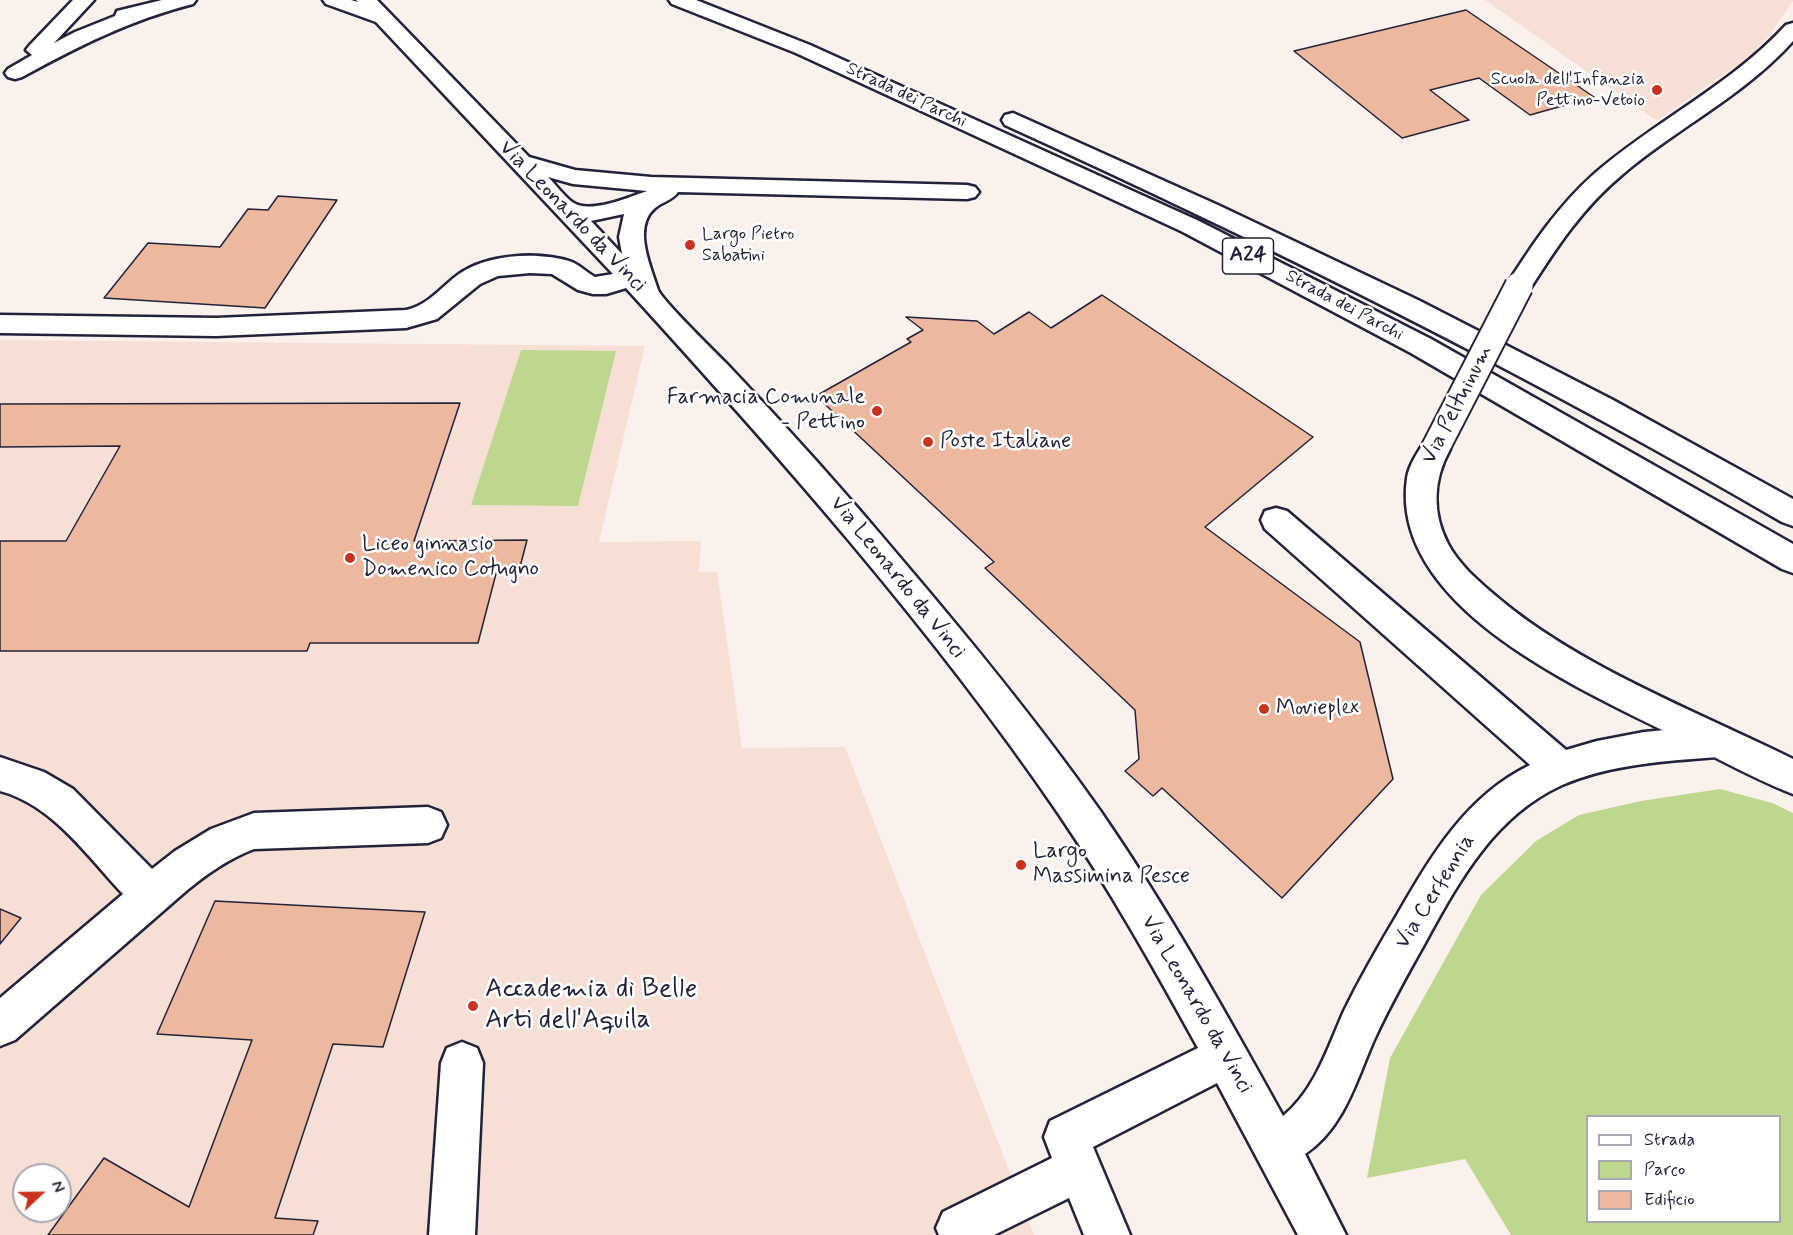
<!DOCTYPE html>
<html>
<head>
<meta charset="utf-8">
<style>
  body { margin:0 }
  #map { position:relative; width:1793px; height:1235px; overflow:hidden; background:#fbf1ec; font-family:Mynerve,sans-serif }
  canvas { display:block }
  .legend { position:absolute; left:1586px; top:1115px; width:195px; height:108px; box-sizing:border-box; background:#fff; border:2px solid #a7a7b1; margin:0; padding:8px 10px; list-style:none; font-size:18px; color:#22223b }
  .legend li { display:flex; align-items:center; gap:12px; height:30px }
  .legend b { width:30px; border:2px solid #a7a7b1 }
  .north { position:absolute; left:12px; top:1163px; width:60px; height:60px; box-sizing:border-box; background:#fff; border:2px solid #a7a7b1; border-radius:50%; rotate:68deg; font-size:16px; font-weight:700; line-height:24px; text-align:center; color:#22223b }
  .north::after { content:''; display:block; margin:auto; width:21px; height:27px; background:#c8321e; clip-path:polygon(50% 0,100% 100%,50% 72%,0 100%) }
</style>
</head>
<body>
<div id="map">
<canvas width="1793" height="1235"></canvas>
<ul class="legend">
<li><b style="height:8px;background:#fff"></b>Strada</li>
<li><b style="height:16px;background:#bdd78f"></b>Parco</li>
<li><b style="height:16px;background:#ecb89e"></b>Edificio</li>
</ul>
<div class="north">N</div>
</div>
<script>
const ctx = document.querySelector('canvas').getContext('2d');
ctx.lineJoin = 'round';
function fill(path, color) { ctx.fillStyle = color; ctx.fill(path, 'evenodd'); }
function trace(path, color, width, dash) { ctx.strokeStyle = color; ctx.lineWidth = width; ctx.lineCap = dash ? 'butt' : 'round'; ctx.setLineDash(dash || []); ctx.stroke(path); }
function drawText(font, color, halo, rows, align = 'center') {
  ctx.font = font + ' Mynerve,sans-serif'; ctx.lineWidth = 5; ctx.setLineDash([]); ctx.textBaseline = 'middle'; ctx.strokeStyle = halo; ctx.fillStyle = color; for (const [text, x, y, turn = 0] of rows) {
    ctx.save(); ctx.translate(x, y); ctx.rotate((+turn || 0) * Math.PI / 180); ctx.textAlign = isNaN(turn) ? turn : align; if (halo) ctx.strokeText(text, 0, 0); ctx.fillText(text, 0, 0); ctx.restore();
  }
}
const built = new Path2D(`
  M1485 0H1793V1L1768 37 1746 59 1657 121Z
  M0 340 645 346 599 542 701 541 699 572H717L742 748 845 747 1034 1235H0ZM24 1175H60V1211H24Z`);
const green = new Path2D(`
  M521 350 616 351 578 506 471 505Z
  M1720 789 1772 803 1793 813V1235H1511L1465 1159 1367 1178 1390 1058 1481 895 1536 841 1579 815 1641 801ZM1588 1116H1780V1222H1588Z`);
const building = new Path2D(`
  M1466 10 1594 97 1530 115 1479 78 1430 90 1469 120 1402 138 1294 51Z
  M278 196 337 200 265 308 104 298 148 243 220 247 248 209 268 210Z
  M1102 295 1313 437 1205 527 1360 642 1393 779 1282 898 1162 788 1153 796 1125 771 1139 759 1135 710 985 568 994 562 816 396 911 342 907 339 923 330 906 317 977 321 994 334 1029 312 1051 328Z
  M460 403 414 541 527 540 520 567 498 566 478 643H310L307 651H0V541H66L120 446 0 447V404Z
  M215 901 425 912 383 1047 333 1044 275 1218 318 1221 313 1235H48L104 1158 189 1207 252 1040 157 1034Z
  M0 909 21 918 0 944Z`);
const minor = new Path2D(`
  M73 0H94L54 43 75 32 115 16 117 11 162 0H196L193 4C130 20 79 46 22 77L15 79 8 77 5 73 8 69 32 55 26 50 29 46Z
  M323 0H351L358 2 356 0H377L529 157 575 170 651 177 967 185 975 187 979 192 975 197 967 199 678 192C673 200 662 202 655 208 632 227 651 267 658 290 663 301 712 349 725 362 786 426 846 493 903 561 972 642 1040 725 1101 812 1168 909 1226 1013 1283 1116 1315 1090 1328 1047 1344 1011 1360 978 1378 947 1397 915 1431 856 1466 796 1530 765L1265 529 1261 520 1265 511 1276 508 1287 511 1566 750 1597 741 1644 732 1718 725 1731 730 1736 741 1731 752 1718 757C1666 761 1610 764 1562 785 1494 816 1459 881 1425 943 1407 975 1389 1007 1374 1040 1356 1081 1344 1128 1305 1154L1346 1235H1298L1217 1083 1093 1147 1130 1235H1084L1069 1198 994 1235H939L936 1228 943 1212 1052 1158 1044 1137 1050 1121 1198 1048C1154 968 1109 888 1058 813 930 626 778 455 626 288L606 294H593L578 290 552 274 530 273 498 276 480 284 437 319 406 328 216 336 0 333V315L216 318 406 310C429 305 441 287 459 274 487 254 539 251 572 262 581 266 587 273 595 277L613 274 376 22 326 4ZM548 177 573 184 647 191C629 197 589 215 572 202 563 195 556 185 548 177ZM624 214 619 237 622 254 591 221Z
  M0 757 44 772 73 789 152 869 175 851 211 829 254 813 428 807 441 812 447 825 441 838 428 843 254 849C225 860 201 878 178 898L15 1040 0 1046V998L123 894C87 856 53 805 0 791Z
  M462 1042 477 1048 483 1063 475 1235H429L441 1063 447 1048Z`);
const major = new Path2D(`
  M1793 23V41C1745 95 1677 128 1623 174 1582 208 1556 248 1528 292L1519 294 1510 292 1506 286C1532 245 1558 206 1594 174 1655 121 1731 85 1786 25Z
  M1435 438 1445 441 1450 449C1433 480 1432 513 1448 544 1458 563 1475 578 1491 592 1574 665 1694 710 1793 759V794C1747 776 1702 750 1658 728 1568 683 1389 602 1407 478 1409 465 1418 452 1425 441Z`);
const highway = new Path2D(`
  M669 0H696L810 45 1199 221 1431 339 1793 544V573L1782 569 1411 353 1181 231 796 53 672 4Z
  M1013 113 1220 206 1418 300 1613 400 1793 499V526L1782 522C1530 375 1271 246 1005 125L1002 120 1005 115Z`);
const majorBridge = new Path2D(`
  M1435 449 1519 286`);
const markers = [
  [1657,90,6,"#c8321e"],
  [690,245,6,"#c8321e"],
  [877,411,6,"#c8321e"],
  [928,442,6,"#c8321e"],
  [350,558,6,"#c8321e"],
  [1264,709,6,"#c8321e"],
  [1021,865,6,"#c8321e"],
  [473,1006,6,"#c8321e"]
];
const farPoinames = [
  ["Scuola dell'Infanzia",1645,80],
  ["Pettino-Vetoio",1645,101],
  ["Largo Pietro",702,235,"left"],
  ["Sabatini",702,256,"left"]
];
const farStreetnames = [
  ["Strada dei Parchi",906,96,25],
  ["Strada dei Parchi",1344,306,28]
];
const shields = [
  [1248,256,51]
];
const shieldNames = [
  ["A24",1248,256]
];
const streetNames = [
  ["Via Leonardo da Vinci",572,217,46],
  ["Via Peltuinum",1458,405,-63],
  ["Via Leonardo da Vinci",897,578,51],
  ["Via Cerfennia",1436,892,-58],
  ["Via Leonardo da Vinci",1196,1005,60]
];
const poiNames = [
  ["Farmacia Comunale",865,398,"right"],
  ["- Pettino",865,423,"right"],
  ["Poste Italiane",940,442],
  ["Liceo ginnasio",362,545],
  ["Domenico Cotugno",362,570],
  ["Movieplex",1276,709],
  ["Largo",1033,852],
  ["Massimina Pesce",1033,877]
];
const nearPoinames = [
  ["Accademia di Belle",485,990],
  ["Arti dell'Aquila",485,1021]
];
fill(built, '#f6e0d5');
fill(green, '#bdd78f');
fill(building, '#ecb89e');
trace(building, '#22223b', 1.5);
trace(minor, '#22223b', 5);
trace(major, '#22223b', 5);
trace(highway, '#22223b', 5);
fill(minor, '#fff');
fill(major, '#fff');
fill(highway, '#fff');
trace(majorBridge, '#22223b', 31, []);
trace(majorBridge, '#fff', 27);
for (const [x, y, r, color] of markers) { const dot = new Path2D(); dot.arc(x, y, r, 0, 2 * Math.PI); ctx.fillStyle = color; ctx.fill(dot); trace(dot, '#fff', 2); }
drawText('18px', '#22223b', '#fff', farPoinames, 'right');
drawText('18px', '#22223b', '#fff', farStreetnames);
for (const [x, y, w] of shields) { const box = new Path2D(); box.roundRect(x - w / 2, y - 18, w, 36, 4.5); ctx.fillStyle = '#fff'; ctx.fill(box); trace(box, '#22223b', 1.5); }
drawText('bold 21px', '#22223b', null, shieldNames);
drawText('22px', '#22223b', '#fff', streetNames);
drawText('22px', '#22223b', '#fff', poiNames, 'left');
drawText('27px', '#22223b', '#fff', nearPoinames, 'left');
</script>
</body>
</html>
